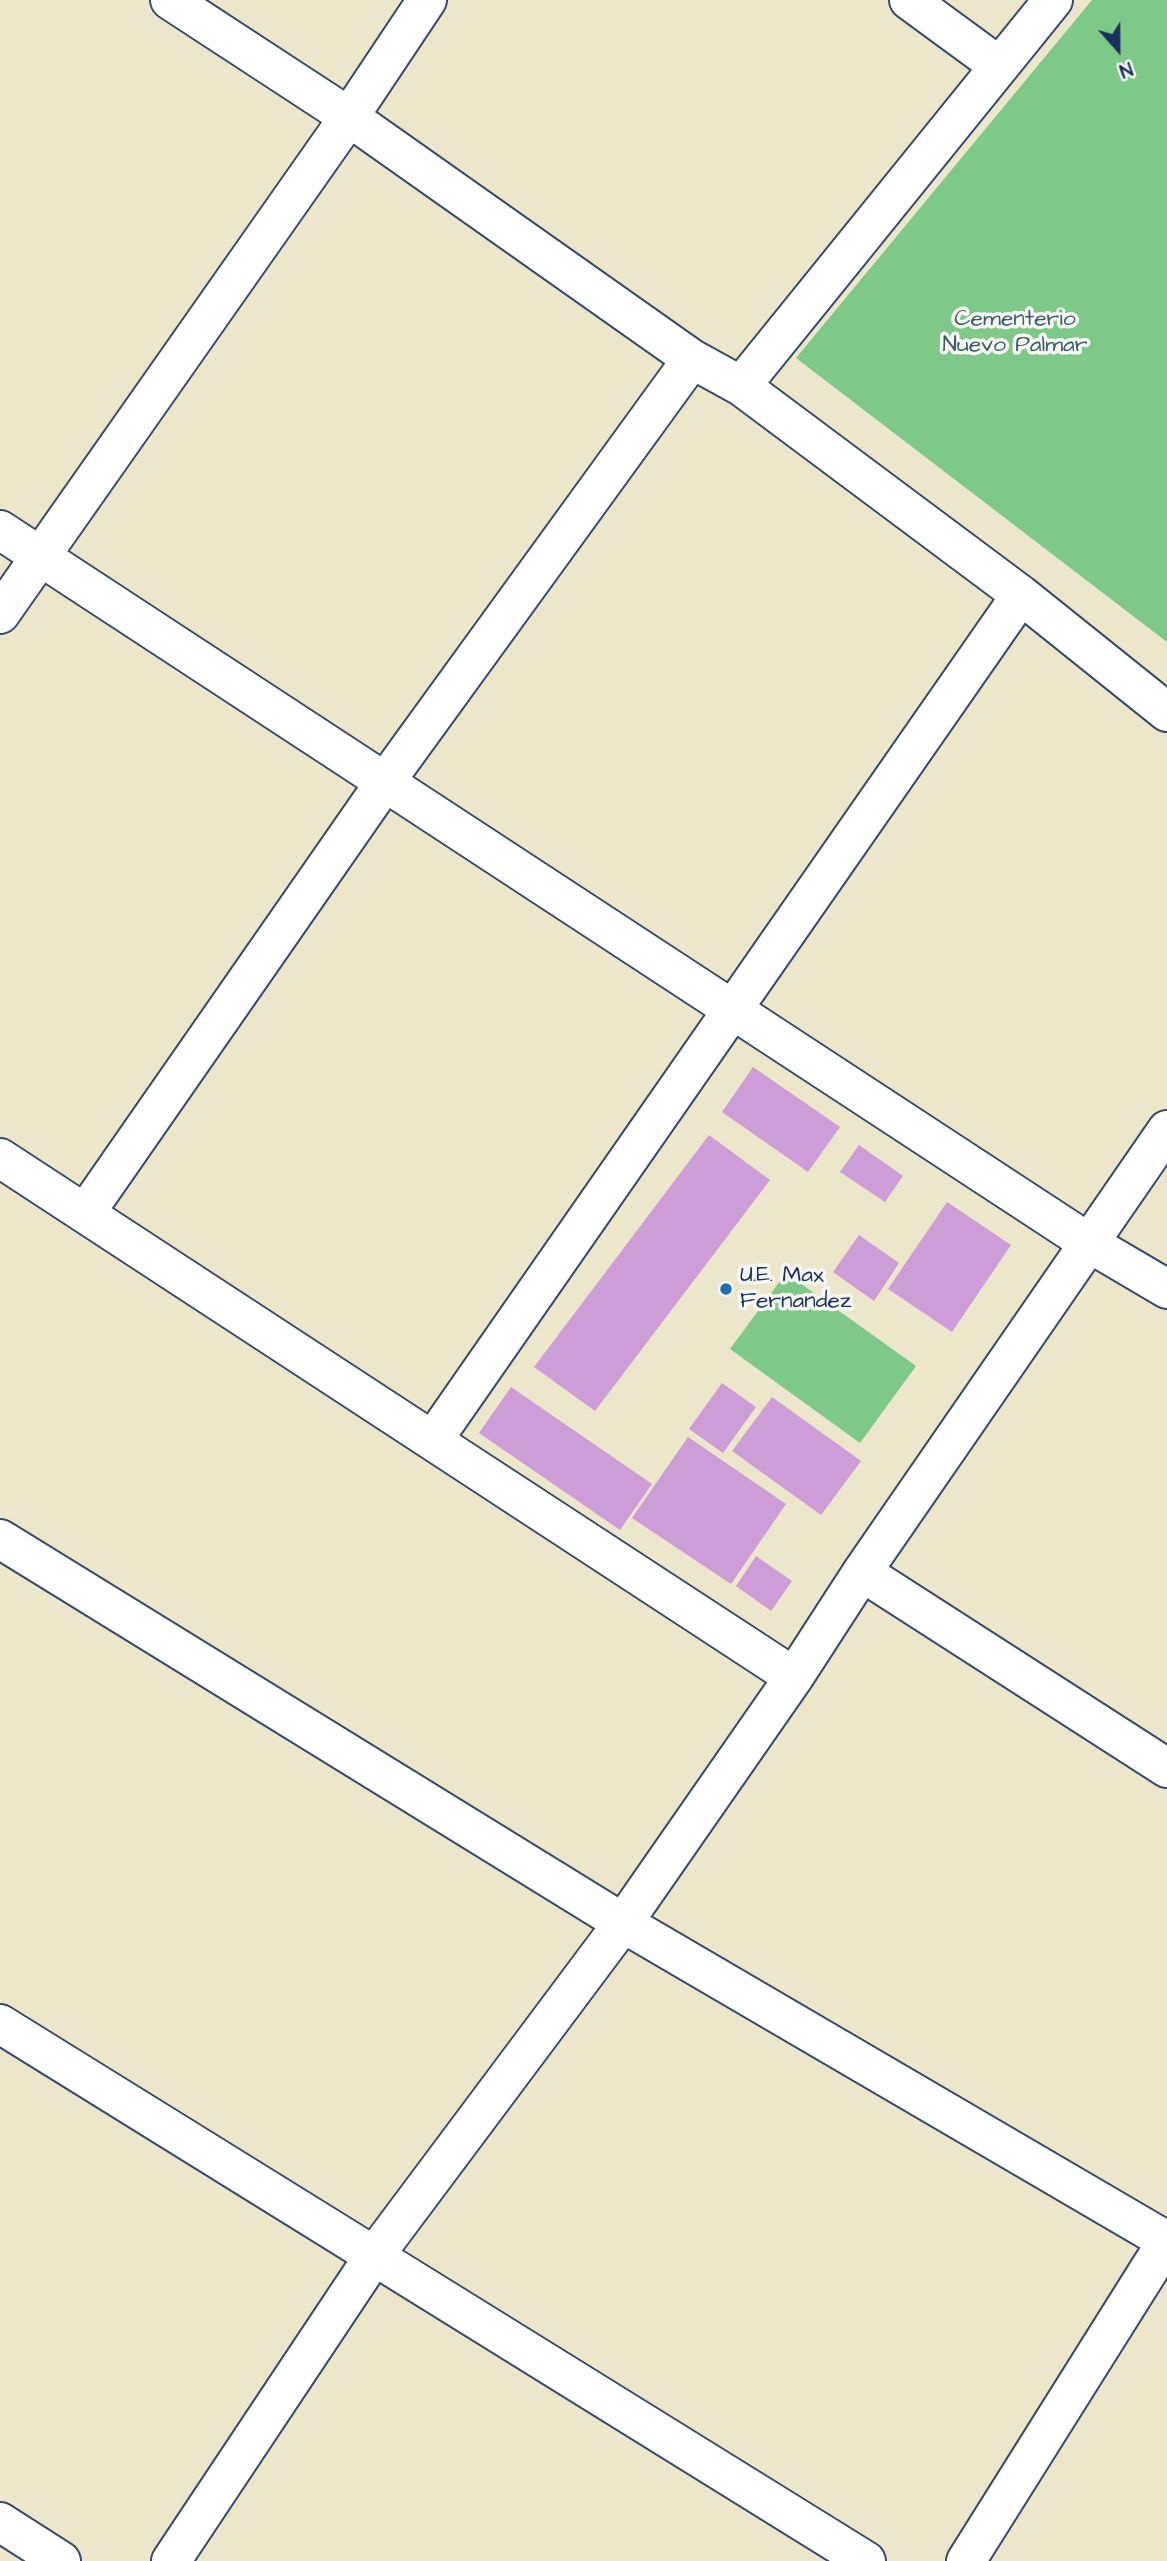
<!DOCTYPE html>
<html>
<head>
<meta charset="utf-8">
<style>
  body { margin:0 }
  #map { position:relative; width:1167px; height:2561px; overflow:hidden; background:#ece6cb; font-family:"Architects Daughter",sans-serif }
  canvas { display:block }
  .north { position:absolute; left:1083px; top:14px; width:70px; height:70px; -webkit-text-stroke:5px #f6f6f2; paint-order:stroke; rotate:159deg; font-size:19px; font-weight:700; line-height:28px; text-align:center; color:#1b2f5e }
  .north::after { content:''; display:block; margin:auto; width:24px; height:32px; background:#1b2f5e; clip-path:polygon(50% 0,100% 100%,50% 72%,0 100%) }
</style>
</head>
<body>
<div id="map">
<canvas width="1167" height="2561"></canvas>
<div class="north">N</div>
</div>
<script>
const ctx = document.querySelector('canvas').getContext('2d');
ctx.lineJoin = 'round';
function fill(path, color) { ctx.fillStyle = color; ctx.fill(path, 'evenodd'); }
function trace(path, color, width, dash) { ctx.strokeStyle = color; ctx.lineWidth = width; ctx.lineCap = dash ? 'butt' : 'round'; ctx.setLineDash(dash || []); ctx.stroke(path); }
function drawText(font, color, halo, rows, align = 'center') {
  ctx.font = font + ' "Architects Daughter",sans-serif'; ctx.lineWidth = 7; ctx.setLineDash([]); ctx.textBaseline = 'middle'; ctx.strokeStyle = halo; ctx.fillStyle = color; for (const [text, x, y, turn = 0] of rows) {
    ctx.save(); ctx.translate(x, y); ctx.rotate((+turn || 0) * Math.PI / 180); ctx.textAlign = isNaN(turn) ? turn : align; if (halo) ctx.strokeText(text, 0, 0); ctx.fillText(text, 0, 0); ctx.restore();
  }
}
const green = new Path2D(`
  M1092 0H1167V642L796 358Z
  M786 1273 916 1366 860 1443 730 1349Z`);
const building = new Path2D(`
  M753 1067 840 1127 808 1172 722 1112Z
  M709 1135 770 1180 595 1411 534 1367Z
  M859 1145 903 1176 885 1202 840 1172Z
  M947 1202 1011 1245 952 1332 888 1289Z
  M859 1235 899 1263 874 1301 833 1272Z
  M722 1383 756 1407 723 1453 689 1429Z
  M511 1387 652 1484 620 1530 479 1433Z
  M772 1397 861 1461 821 1515 732 1451Z
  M688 1437 786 1504 731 1584 632 1518Z
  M756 1556 792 1581 771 1611 736 1586Z`);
const minor = new Path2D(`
  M170 0 349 117 692 359 741 386 1021 595 1167 712
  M909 0 999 66
  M741 386 1053 0
  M0 530 1089 1243 1167 1289
  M0 614 349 117 427 0
  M0 1158 794 1677
  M86 1212 385 782 692 359
  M433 1440 1021 595
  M0 1539 623 1923 1167 2241
  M862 1572 1167 1768
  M0 2024 866 2561
  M0 2522 61 2561
  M171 2561 374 2256 623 1923 794 1677 862 1572 1167 1130
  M966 2561 1167 2241`);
const markers = [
  [726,1289,7,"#1f6fb2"]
];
const parkNames = [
  ["Cementerio",1015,320],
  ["Nuevo Palmar",1015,346]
];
const poiNames = [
  ["U.E. Max",740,1276],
  ["Fernandez",740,1302]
];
fill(green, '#7ec987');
fill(building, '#cc9dd7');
trace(minor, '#3a4a6e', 42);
trace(minor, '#fff', 38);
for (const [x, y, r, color] of markers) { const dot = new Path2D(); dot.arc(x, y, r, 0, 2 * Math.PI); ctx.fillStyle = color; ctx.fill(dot); trace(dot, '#f6f6f2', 2.5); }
drawText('23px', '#395d6a', '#f6f6f2', parkNames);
drawText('23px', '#1b2f5e', '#f6f6f2', poiNames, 'left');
</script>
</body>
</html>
